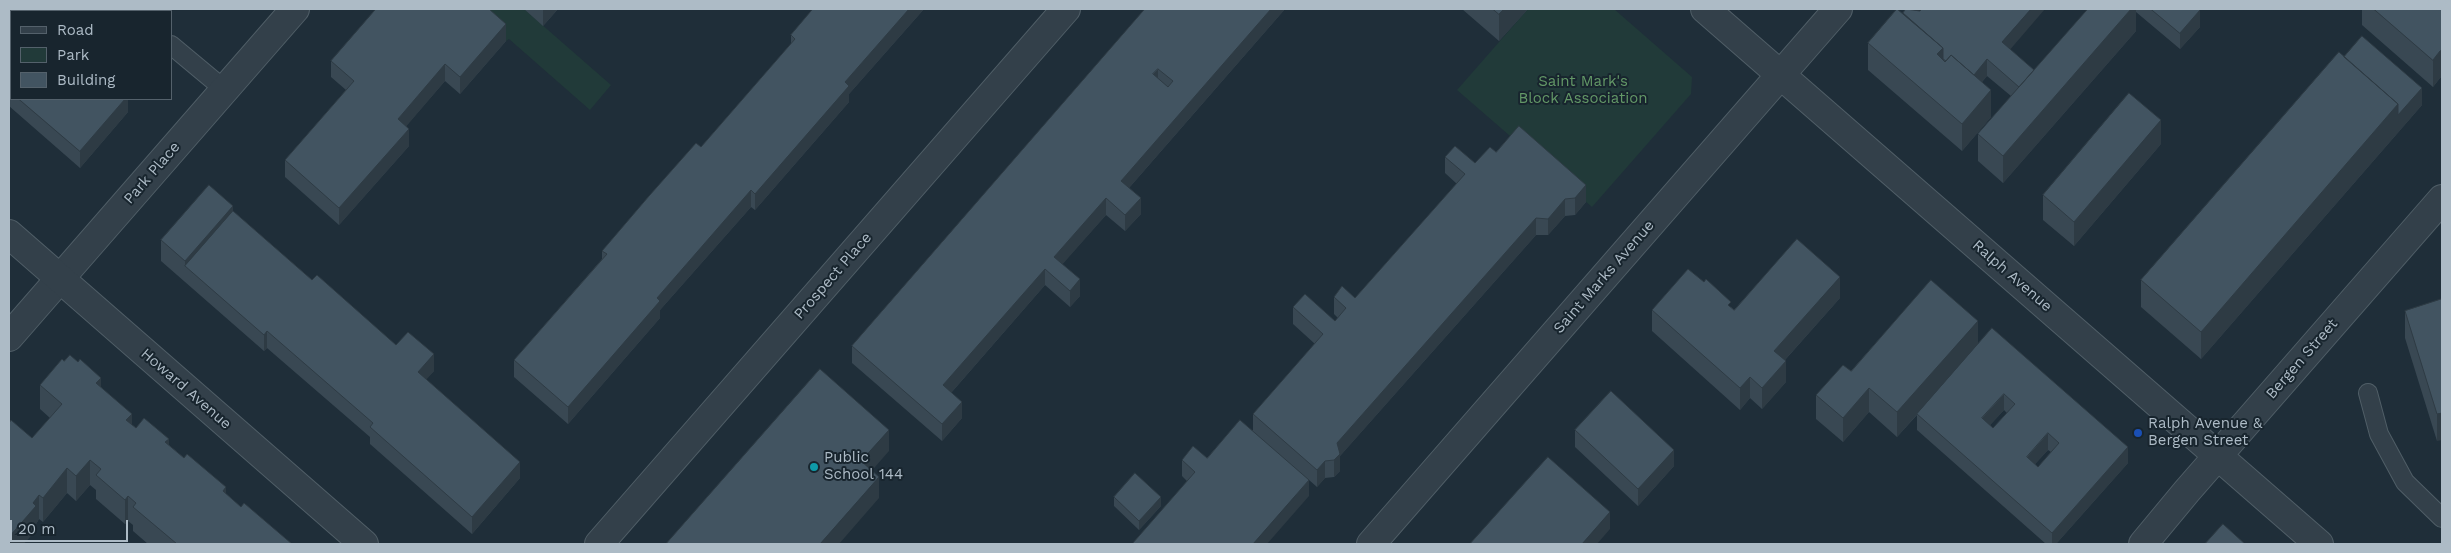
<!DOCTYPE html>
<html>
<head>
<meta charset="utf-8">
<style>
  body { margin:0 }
  #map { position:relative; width:2451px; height:553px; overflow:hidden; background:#1f2e39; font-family:"Work Sans",sans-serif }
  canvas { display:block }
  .frame { position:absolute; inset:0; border:10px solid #adbbc6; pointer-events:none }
  .legend { position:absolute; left:10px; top:10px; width:162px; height:90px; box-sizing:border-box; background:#18252e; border:1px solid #54616b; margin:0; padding:6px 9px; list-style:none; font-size:15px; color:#adbbc6 }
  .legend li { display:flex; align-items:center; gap:10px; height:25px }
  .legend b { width:25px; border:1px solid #54616b }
  .scale { position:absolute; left:10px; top:520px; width:118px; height:22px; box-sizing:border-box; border:2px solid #adbbc6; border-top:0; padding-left:6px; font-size:15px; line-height:18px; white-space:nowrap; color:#adbbc6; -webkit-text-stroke:4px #18252e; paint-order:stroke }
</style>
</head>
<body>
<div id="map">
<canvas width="2451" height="553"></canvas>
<div class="frame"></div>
<ul class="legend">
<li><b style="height:6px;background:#33404a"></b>Road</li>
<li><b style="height:14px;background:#213a39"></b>Park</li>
<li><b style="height:14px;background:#425461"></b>Building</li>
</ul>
<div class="scale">20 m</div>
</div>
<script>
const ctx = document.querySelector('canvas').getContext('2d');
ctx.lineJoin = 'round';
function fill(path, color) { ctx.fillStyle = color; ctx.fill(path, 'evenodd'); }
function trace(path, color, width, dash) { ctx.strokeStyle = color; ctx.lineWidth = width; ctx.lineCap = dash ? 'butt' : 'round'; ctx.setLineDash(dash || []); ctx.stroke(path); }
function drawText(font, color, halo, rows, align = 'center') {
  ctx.font = font + ' "Work Sans",sans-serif'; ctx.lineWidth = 4; ctx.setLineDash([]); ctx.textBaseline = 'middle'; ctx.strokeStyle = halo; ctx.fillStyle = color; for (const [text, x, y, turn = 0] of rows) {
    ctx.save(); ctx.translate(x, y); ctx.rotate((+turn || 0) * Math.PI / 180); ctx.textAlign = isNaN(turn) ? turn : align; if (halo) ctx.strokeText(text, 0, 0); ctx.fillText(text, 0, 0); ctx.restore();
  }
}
const green = new Path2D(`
  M470 9H524L611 85 590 110 509 39 506 41Z
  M1528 9H1614L1692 77 1691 94 1592 207 1457 90Z`);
const service = new Path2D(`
  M129 9 132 11
  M171 45 225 90
  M2368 393 2379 434 2405 482 2442 518`);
const minor = new Path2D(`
  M1705 9 2319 544
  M9 337 295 9
  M599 544 1066 9
  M1371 544 1838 9
  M2143 544 2187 491 2442 199`);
const tertiary = new Path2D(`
  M9 234 364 544`);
const wall = new Path2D(`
  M9 9 11 11V99H128V112L80 168 9 106Z
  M157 9H173L170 11H160Z
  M524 9H558L543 26Z
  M813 9H924L849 94V102L755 210 751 207 660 310V318L568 424 514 377V360L602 259V251L701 147 791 44V35Z
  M1145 9H1285L1129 188 1141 214 1125 231 1106 215 1062 264 1080 296 1070 307 1045 285 951 393 962 418 942 441 852 363V346Z
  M1462 9H1528L1499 41Z
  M2088 9H2198L2200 27 2180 49 2136 12V31L2003 183 1978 161V134L2011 96 1987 76 1982 82 1991 117 1962 151 1868 70V43L2010 50 2034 70Z
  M2362 9H2442V77L2440 78 2433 87 2362 25Z
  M506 41 460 94 445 81 406 126 409 146 339 225 285 177V160L346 90 331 77V61Z
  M2344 57 2422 105 2201 359 2141 307V280Z
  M2161 144 2074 246 2043 220V195Z
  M1496 152 1586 202 1575 215 1565 216 1548 235H1536L1340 456V471L1334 477 1325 478 1317 487 1309 480V496L1187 481 1182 476V460L1207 458 1253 430V414L1315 344 1293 324V307L1335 321 1338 318 1334 314V297L1355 298 1457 184 1445 173V157L1475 163Z
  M233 211 312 280 396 345 434 371 426 379 520 478 472 534 370 444V437L267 348 264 351 161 261V240Z
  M1840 298 1785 360 1786 382 1762 409 1750 398 1740 410 1652 331V310L1731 307 1734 310Z
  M2442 299 2437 441 2405 338V311Z
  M1978 344 2128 463 2056 544H2046L1917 430V415L1897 437 1869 412 1843 442 1816 419V395L1851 371ZM2004 410 2007 413 1993 428 1990 425ZM2048 450 2051 452 2038 467 2035 464Z
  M64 361 101 387 132 425 136 428 169 445 241 507 292 544H148L133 531V525L128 521 125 524 96 499V490L90 485 76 501 67 493 43 522 39 519 36 524V530L32 438 50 418 40 409V385Z
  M1575 430 1674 466 1638 506 1575 447Z
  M1114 497 1161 506 1139 530 1114 506Z`);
const shadedWall = new Path2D(`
  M166 9H173L170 11H166Z
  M543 9H558L543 26Z
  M909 9H924L849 94V102L755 210V194L845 82Z
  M1271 9H1285L1121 197V181Z
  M1504 9H1528L1499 41V14Z
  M2031 9H2045L2002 59V42Z
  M2131 9H2136V31L2003 183V156Z
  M2200 10V27L2180 49V33Z
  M506 24V41L460 94V77Z
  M1943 48V75L1937 54Z
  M2442 50V77L2440 78 2433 87V60L2440 51Z
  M1987 59V76L1968 97V81Z
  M445 64V81L398 136V119Z
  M1158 69V85L1153 74Z
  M2422 88V105L2201 359V332L2398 104Z
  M1991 90V117L1962 151V124Z
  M125 99H128V112L80 168V151Z
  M2161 120V144L2074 246V222Z
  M409 129V146L339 225V208Z
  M1586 185V202L1575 215V198Z
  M751 190V207L660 310V318L568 424V407L657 298Z
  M1106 198V215L1054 274V257Z
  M1141 198V214L1125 231V215Z
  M1565 199V216L1548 235V219Z
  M233 206V227L185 266V261Z
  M1536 218V235L1340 456V471L1334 477V460L1337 443Z
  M1045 269V285L943 402V385Z
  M1840 277V298L1774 372V351Z
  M1080 279V296L1070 307V291Z
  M1978 321V345L1897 437V412Z
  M267 331V348L264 351V335Z
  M434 354V371L418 389V372Z
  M1786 361V382L1762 409V388Z
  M1750 377V398L1740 410V388Z
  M101 378V403L96 383Z
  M1869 388V412L1843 442V418Z
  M2004 394V410L1982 434V418Z
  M962 402V418L942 441V424Z
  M2442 413V440L2437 441V414Z
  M132 414V438L126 420Z
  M889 430V451L861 483V461Z
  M2048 433V450L2027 473V457Z
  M169 439V463L165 442Z
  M2128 447V463L2056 544H2052V533Z
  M1674 450V466L1638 506V489Z
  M90 460V485L76 501V476Z
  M1325 461V478L1317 487V470Z
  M520 462V478L472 534V517Z
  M67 468V493L43 522V498Z
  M879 477V498L839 544H820Z
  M1309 480V496L1267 544H1253Z
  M226 487V511L223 491Z
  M39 495V519L36 524V530L24 544H9V537Z
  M128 496V521L125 524V500Z
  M1161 497V506L1139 530V521Z
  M1610 512V529L1597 544H1582Z`);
const building = new Path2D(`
  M9 9H63L66 11H11V92L9 90Z
  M376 9H489L506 24 460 77 445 64 398 119 409 129 339 208 285 160 354 81 331 61Z
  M813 9H909L845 82 849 86 755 194 751 190 657 298 660 301 568 407 514 360 607 254 602 251 649 196 696 143 701 147 795 39 791 35Z
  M1145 9H1271L1121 181 1141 198 1125 215 1106 198 1054 257 1080 279 1070 291 1045 269 943 385 962 402 942 424 852 346ZM1158 69 1173 81 1168 87 1153 74Z
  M1493 9H1504L1499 14Z
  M1897 9 1943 48 1937 54 1945 62 1951 55 1991 90 1962 124 1868 43Z
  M1906 9 1920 11 1922 9H2031L2002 42 2034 70 2019 87 1987 59 1974 75 1951 55 1946 61 1943 59V48L1903 13Z
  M2088 9H2131L2003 156 1978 134Z
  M2151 9H2198L2200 10 2180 33Z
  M2374 9H2442V50L2440 51 2433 60Z
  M2362 36 2422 88 2398 115V104L2344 57Z
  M2339 52 2398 104 2201 332 2141 280Z
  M2129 93 2161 120 2074 222 2043 195Z
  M19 99H125L80 151Z
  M1519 126 1586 185 1575 198 1565 199 1548 219 1536 218 1337 443 1340 454 1334 460 1325 461 1317 470 1253 414 1323 334 1293 307 1305 294 1335 321 1346 308 1334 297 1342 286 1355 298 1465 174 1445 157 1455 146 1475 163 1490 147 1496 152Z
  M209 185 233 206 185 261 161 240Z
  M233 211 312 280 317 275 396 345 408 332 434 354 418 372 520 462 472 517 370 427 373 423 267 331 264 335 185 266Z
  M1797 239 1840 277 1774 351 1786 361 1762 388 1750 377 1740 388 1652 310 1688 269 1704 282 1706 279 1731 302 1728 305 1734 310Z
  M1931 280 1978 321 1897 412 1869 388 1843 418 1816 395 1843 365 1851 371Z
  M2442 299V413L2437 414 2405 311Z
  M1992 328 2128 447 2052 533 1917 414ZM2004 394 2015 404 1993 428 1982 418ZM2048 433 2059 443 2038 467 2027 457Z
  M70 355 78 362 80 359 101 378 96 383 132 414 126 420 136 428 144 418 169 439 165 442 184 458 187 454 226 487 223 491 241 507 244 503 292 544H177L133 507 136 503 128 496 125 500 96 475 101 469 90 460 76 476 67 468 43 498 39 495 33 503 36 506 9 537V423L11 420 32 438 62 404 40 385 62 359 64 361Z
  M820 369 889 430 861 461 879 477 820 544H666Z
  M1611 391 1674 450 1638 489 1575 430Z
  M1240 420 1309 480 1253 544H1132L1195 472 1182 460 1193 446 1207 458Z
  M1548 457 1610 512 1582 544H1470Z
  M1135 473 1161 497 1139 521 1114 497Z
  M2223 524 2245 544H2205Z`);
const markers = [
  [2138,433,5,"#1a4fb4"],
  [814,467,5,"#0f9aa8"]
];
const parkNames = [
  ["Saint Mark's",1583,82],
  ["Block Association",1583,99]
];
const streetNames = [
  ["Park Place",152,173,-49],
  ["Prospect Place",833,276,-49],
  ["Ralph Avenue",2012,276,41],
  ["Saint Marks Avenue",1604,277,-49],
  ["Bergen Street",2302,359,-49],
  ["Howard Avenue",186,389,41]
];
const poiNames = [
  ["Ralph Avenue &",2148,424],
  ["Bergen Street",2148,441],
  ["Public",824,458],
  ["School 144",824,475]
];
fill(green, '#213a39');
trace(service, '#505e67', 20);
trace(minor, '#505e67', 30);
trace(tertiary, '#505e67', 30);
trace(service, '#33404a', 18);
trace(minor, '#33404a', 28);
trace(tertiary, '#33404a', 28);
fill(wall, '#394853');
fill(shadedWall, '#2e3b44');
fill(building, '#425461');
trace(building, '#2e3b44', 1);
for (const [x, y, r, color] of markers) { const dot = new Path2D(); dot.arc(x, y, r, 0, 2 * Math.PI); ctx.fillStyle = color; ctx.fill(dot); trace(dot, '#18252e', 2); }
drawText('15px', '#639867', '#18252e', parkNames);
drawText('15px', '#adbbc6', '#18252e', streetNames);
drawText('15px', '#adbbc6', '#18252e', poiNames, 'left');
</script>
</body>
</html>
